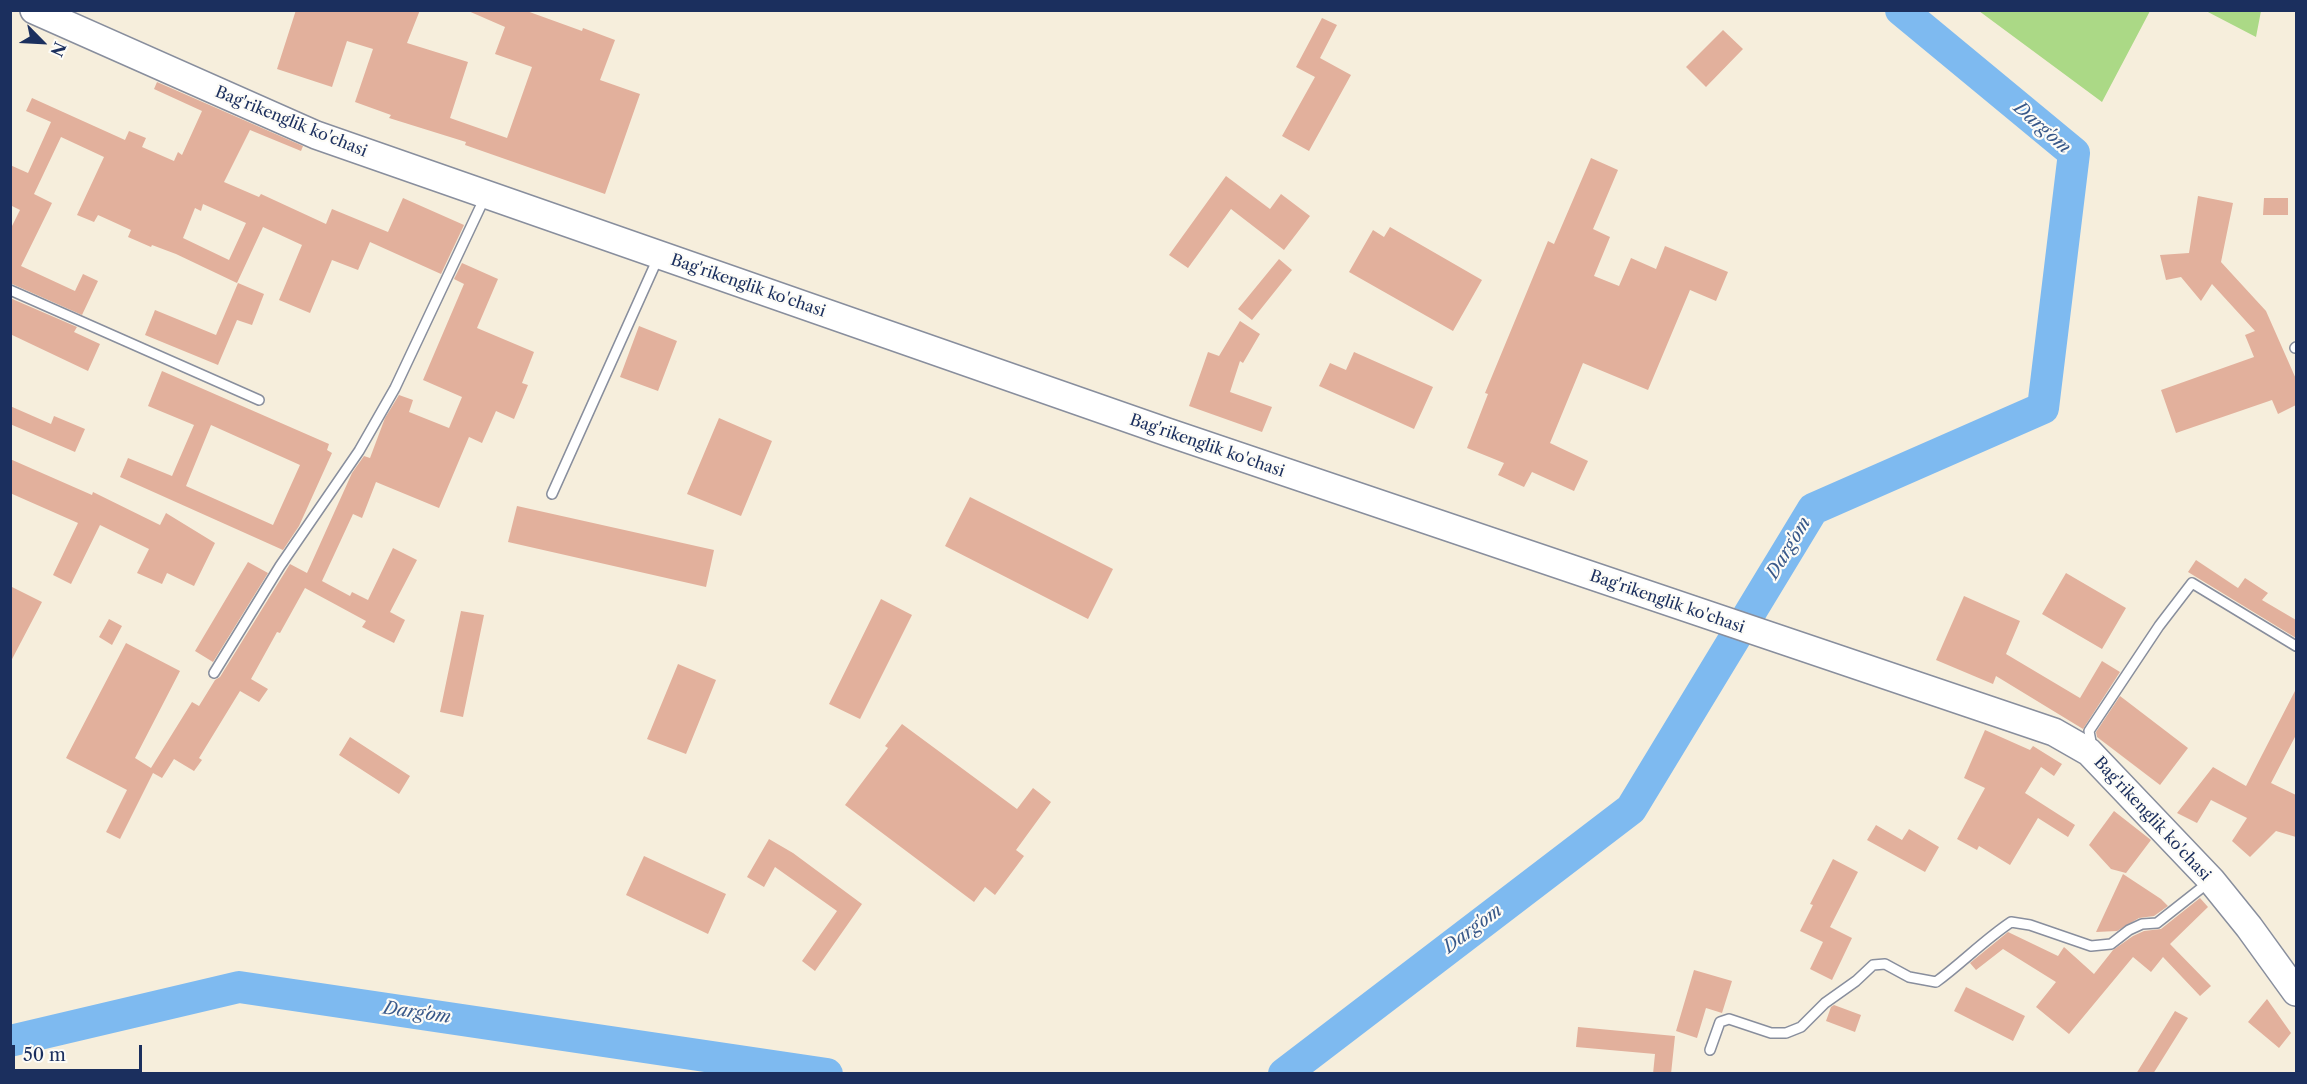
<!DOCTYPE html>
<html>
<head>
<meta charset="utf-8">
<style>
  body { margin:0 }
  #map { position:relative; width:2307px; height:1084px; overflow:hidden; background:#f6eedc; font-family:"Libre Caslon Text",serif }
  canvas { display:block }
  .frame { position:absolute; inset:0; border:12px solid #1b2f5e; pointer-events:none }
  .north { position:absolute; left:12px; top:12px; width:60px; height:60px; -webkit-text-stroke:4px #fdfcf7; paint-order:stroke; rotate:114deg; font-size:16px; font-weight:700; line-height:24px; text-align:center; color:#1b2f5e }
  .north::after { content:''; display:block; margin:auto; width:21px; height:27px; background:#1b2f5e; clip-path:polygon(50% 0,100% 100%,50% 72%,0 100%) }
  .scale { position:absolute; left:12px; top:1045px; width:130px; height:27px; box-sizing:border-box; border:3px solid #1b2f5e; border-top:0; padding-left:8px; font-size:18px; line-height:21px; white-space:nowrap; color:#1b2f5e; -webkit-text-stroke:4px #fdfcf7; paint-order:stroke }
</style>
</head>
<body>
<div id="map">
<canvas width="2307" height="1084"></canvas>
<div class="frame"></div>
<div class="north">N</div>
<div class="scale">50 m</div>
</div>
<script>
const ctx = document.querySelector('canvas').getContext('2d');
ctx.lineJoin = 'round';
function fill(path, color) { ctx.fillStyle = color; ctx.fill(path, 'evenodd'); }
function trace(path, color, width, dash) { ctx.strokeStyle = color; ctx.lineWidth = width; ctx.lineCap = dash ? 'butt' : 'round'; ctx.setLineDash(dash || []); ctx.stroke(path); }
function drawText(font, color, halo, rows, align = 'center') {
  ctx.font = font + ' "Libre Caslon Text",serif'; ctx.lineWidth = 4.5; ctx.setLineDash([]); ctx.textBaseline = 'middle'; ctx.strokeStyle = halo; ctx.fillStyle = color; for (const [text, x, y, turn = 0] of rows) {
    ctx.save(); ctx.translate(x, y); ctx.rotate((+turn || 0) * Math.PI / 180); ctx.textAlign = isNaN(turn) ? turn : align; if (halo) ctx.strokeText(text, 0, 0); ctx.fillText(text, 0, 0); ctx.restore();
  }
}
const green = new Path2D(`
  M1979 11H2150L2102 102Z
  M2206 11H2261L2256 37Z`);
const river = new Path2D(`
  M10 1041 239 987 827 1074
  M1284 1074 1631 809 1813 509 2043 408 2074 153 1901 10`);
const building = new Path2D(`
  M296 10H420L407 43 468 62 450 118 507 138 532 67 495 54 505 27 466 10H524L582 31 583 28 615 40 600 80 640 94 605 194 465 145 466 142 389 118 391 115 355 102 373 49 347 41 332 87 277 69Z
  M1322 18 1337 25 1320 58 1351 75 1309 151 1282 136 1315 77 1296 67Z
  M1723 30 1743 49 1706 87 1686 67Z
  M157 82 303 146 301 151 250 130 224 182 259 197 261 194 326 224 332 209 388 232 403 198 464 225 441 274 370 242 358 270 332 260 310 313 279 300 302 245 263 227 237 283 176 254 152 245 151 247 128 237 131 230 98 215 94 222 77 215 104 157 61 137 34 194 52 203 21 266 75 291 83 274 98 281 82 315 10 283V230L20 210 10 205V165L28 173 51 122 26 111 32 98 125 140 129 131 146 138 142 147 174 161 178 152 182 155 202 111 154 89ZM203 204 246 223 229 260 183 238 195 208 201 211Z
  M1591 158 1618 170 1593 229 1610 237 1594 276 1619 286 1631 258 1656 269 1665 246 1728 272 1716 301 1690 290 1648 390 1583 363 1550 443 1588 461 1574 491 1532 472 1524 487 1498 475 1504 463 1467 448 1488 394 1485 393 1548 241 1554 244Z
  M1226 176 1270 209 1281 194 1310 216 1284 250 1231 209 1188 268 1169 255Z
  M2198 196 2233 203 2221 262 2266 311 2296 379V405L2278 414 2272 400 2176 433 2161 390 2254 357 2245 335 2255 331 2212 284 2201 301 2181 277 2166 280 2160 255 2189 253Z
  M2264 198H2288V215H2263Z
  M1390 227 1482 280 1453 331 1349 272 1373 230 1384 237Z
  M1279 259 1292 270 1252 320 1238 309Z
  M462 263 498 279 477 328 534 352 522 383 528 385 514 419 496 411 482 443 469 437 439 508 376 482 362 518 353 514 322 581 350 596 352 592 368 600 393 548 417 560 390 612 405 620 394 643 362 627 366 621 305 588 280 633 277 632 251 679 268 689 259 702 240 691 199 758 202 760 194 771 174 759 162 778 153 773 120 839 106 832 127 790 66 758 126 643 180 671 135 758 151 768 192 702 199 706 215 680 220 677 290 564 307 573 352 473 364 456 370 458 385 418 399 395 413 400 409 412 449 428 462 397 423 380 464 284 454 279Z
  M238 283 264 294 252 325 237 320 218 365 145 335 155 310 216 335Z
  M10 298 77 327 74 332 100 344 88 371 10 334Z
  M1240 321 1260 334 1243 363 1240 361 1230 392 1272 407 1262 432 1189 406 1208 352 1219 356Z
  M639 326 677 341 658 391 620 377Z
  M1354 352 1433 387 1414 429 1319 386 1330 363 1346 370Z
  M162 371 329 444 327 450 332 453 299 526 283 550 120 477 128 458 172 476 194 425 148 406ZM211 425 300 465 273 525 186 486Z
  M10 406 51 424 54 416 85 429 75 452 10 424Z
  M719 418 772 441 741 516 687 494Z
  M10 459 92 495 93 492 160 525 166 513 215 543 194 586 167 573 162 584 137 573 149 549 100 525 71 584 53 575 78 523 10 493Z
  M970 497 1113 569 1088 619 945 546Z
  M517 506 714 550 706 587 508 542Z
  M2196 560 2238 588 2245 578 2268 593 2262 600 2296 620V638L2188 572Z
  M248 562 268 573 213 662 195 651Z
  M2066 573 2126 608 2102 649 2042 614Z
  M10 586 42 602 10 663Z
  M1964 596 2020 621 2006 654 2080 698 2102 661 2120 672 2083 729 1996 676 1993 684 1936 660Z
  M881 599 912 615 860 719 829 704Z
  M461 611 484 615 463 717 440 712Z
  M109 619 122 626 112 645 99 637Z
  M678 664 716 680 686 754 647 739Z
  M2296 689V735L2271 783 2296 795V837L2276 831 2250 857 2232 841 2247 818 2211 800 2197 823 2177 813 2213 767 2246 786Z
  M2120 696 2188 748 2160 785 2097 737 2096 732Z
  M902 724 1017 809 1033 788 1051 802 1016 850 1024 856 995 895 985 887 974 902 845 805 888 748 885 746Z
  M1985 730 2030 750 2033 746 2062 764 2054 776 2041 767 2025 793 2075 825 2068 837 2038 818 2010 865 1979 846 1977 850 1957 839 1985 788 1964 778Z
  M350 737 410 776 399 794 339 755Z
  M2114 811 2151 840 2126 873 2111 869 2089 845Z
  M1876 825 1902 840 1909 829 1939 847 1925 872 1867 840Z
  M769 839 793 853 862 904 815 971 802 961 837 911 775 867 764 887 747 877Z
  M644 856 726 894 708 934 626 895Z
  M1833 859 1858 872 1830 927 1852 938 1832 980 1810 969 1823 942 1800 931 1813 905 1810 904Z
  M2123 874 2161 899 2168 906 2154 916 2139 918 2117 931 2096 932Z
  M2200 898 2208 907 2170 944 2211 986 2200 996 2163 957 2151 972 2133 957 2069 1034 2036 1007 2056 982 2003 949 1976 970 1970 963 2008 932 2058 956 2064 947 2094 974 2113 950 2133 936 2144 931 2161 929Z
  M1694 970 1732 981 1722 1013 1706 1008 1697 1038 1676 1031Z
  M1966 987 2025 1016 2013 1041 1954 1011Z
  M2267 999 2291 1033 2279 1048 2248 1022Z
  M1834 1005 1861 1015 1855 1032 1826 1021 1831 1007Z
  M2175 1011 2188 1018 2153 1074H2136Z
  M1578 1027 1675 1036 1671 1074H1653L1655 1054 1576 1047Z`);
const service = new Path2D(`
  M10 290 259 400
  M2295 348 2296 347
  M552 494 658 258
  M214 673 280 566 359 451 395 388 485 197
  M2092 747 2089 731 2159 626 2192 583 2296 646
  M1710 1050 1720 1022 1729 1019 1771 1033H1786L1801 1027 1825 1003 1856 981 1873 965 1885 964 1909 977 1936 982C1962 963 1984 940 2011 922L2030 925 2091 946 2111 944 2129 930 2142 924 2157 923 2209 882`);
const secondary = new Path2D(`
  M34 10 316 135 1167 432 2054 732 2089 752 2211 880 2249 927 2296 992`);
const streetNames = [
  ["Bag'rikenglik ko'chasi",291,122,22],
  ["Bag'rikenglik ko'chasi",748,286,19],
  ["Bag'rikenglik ko'chasi",1207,446,19],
  ["Bag'rikenglik ko'chasi",1667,602,19],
  ["Bag'rikenglik ko'chasi",2152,819,47]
];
const waterNames = [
  ["Darg'om",2042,128,41],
  ["Darg'om",1789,548,-59],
  ["Darg'om",1473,929,-37],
  ["Darg'om",417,1013,8]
];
fill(green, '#abd986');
trace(river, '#7ebaf0', 32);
fill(building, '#e2b09c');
trace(service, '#888e9d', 12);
trace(secondary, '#888e9d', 30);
trace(service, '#fff', 9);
trace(secondary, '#fff', 27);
drawText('16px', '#1b2f5e', '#fdfcf7', streetNames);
drawText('italic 18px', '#39598a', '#fdfcf7', waterNames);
</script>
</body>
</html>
